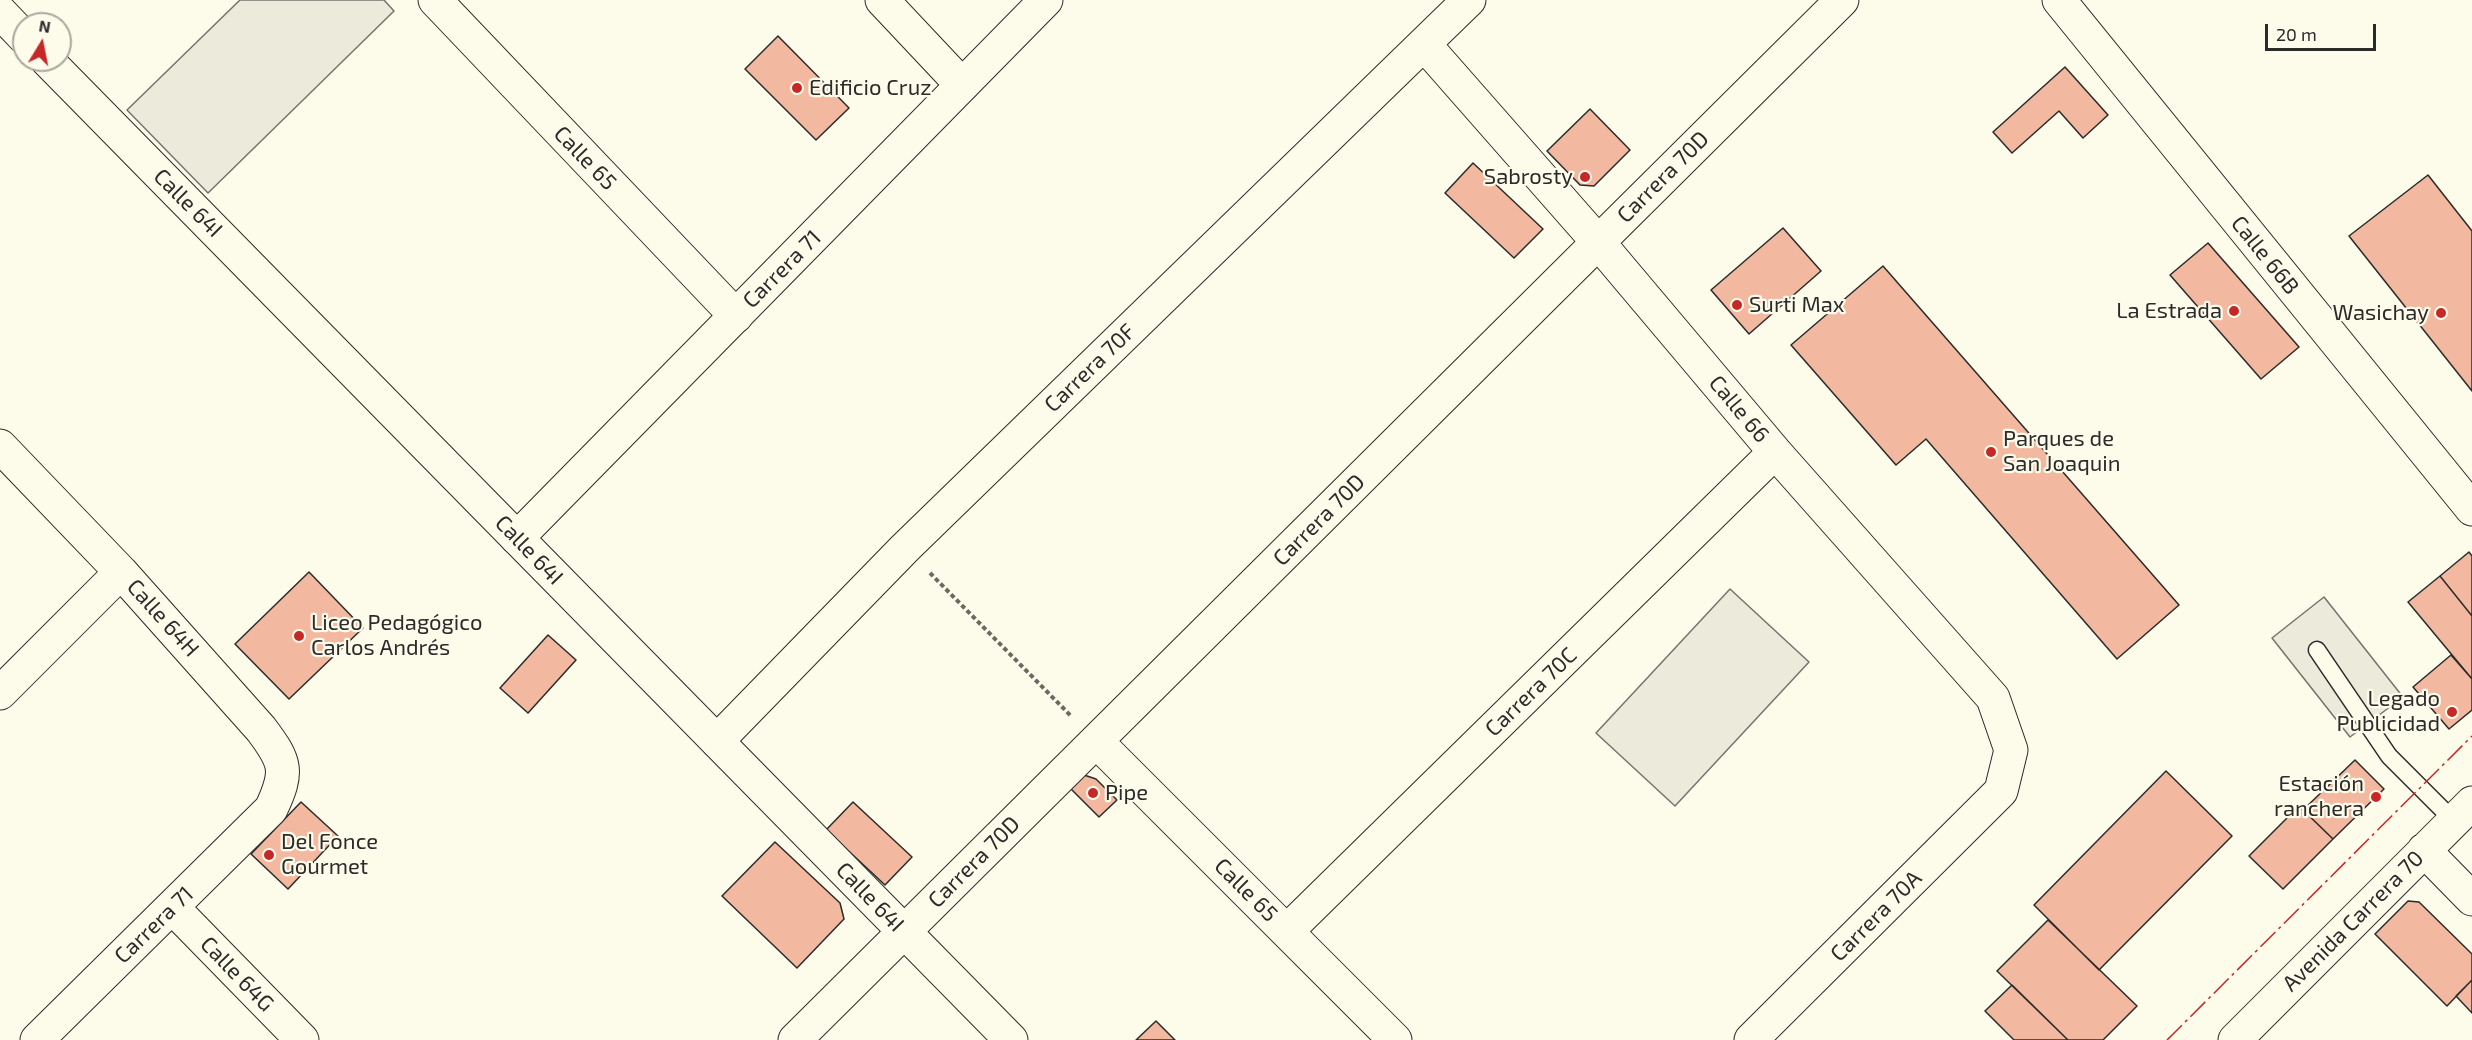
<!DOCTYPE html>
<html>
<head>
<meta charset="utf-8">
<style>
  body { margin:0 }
  #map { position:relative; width:2472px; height:1040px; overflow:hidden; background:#fdfbea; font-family:"Exo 2",sans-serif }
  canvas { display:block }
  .north { position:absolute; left:12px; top:12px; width:60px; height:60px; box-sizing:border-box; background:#fdfbea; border:2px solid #a9a89e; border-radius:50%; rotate:10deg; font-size:16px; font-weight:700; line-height:24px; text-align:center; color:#2b2b2b }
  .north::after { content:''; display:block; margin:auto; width:21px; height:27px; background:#c62828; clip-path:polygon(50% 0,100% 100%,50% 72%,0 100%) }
  .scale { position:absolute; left:2265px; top:24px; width:111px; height:27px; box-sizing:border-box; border:3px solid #2b2b2b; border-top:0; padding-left:8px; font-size:18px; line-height:21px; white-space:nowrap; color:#2b2b2b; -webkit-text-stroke:4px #fdfbea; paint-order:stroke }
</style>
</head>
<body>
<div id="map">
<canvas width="2472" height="1040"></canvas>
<div class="north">N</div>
<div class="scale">20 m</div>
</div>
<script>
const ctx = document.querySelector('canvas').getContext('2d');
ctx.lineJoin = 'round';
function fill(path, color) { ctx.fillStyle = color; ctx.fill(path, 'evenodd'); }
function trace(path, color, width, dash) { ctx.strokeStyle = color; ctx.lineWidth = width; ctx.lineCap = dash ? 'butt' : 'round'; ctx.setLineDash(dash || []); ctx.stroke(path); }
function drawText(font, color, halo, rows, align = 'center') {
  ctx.font = font + ' "Exo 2",sans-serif'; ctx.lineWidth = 4.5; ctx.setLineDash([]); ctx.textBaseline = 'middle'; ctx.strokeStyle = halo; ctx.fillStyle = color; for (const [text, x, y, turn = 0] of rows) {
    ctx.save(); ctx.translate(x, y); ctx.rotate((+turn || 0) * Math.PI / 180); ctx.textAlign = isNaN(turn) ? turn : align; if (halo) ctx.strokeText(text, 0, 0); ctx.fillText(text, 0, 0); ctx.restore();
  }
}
const green = new Path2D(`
  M240 0H384L394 11 208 193 127 110Z
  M1730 589 1809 662 1675 806 1596 733Z`);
const parking = new Path2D(`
  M2324 597 2403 697 2350 737 2272 638Z`);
const building = new Path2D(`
  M778 36 849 108 816 140 745 69Z
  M2065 67 2108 115 2083 138 2059 111 2012 153 1993 132Z
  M1590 109 1630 150 1594 186 1580 185 1547 151Z
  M1473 163 1543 229 1514 258 1445 193Z
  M2428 175 2472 231V391L2349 236Z
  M1783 228 1821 271 1749 334 1711 290Z
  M2208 243 2299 347 2261 379 2170 275Z
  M1883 266 2179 605 2117 659 1926 439 1896 465 1791 345Z
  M2469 552 2472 556V616L2440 576Z
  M309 572 363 628 289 699 235 644Z
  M2440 576 2472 616V679L2408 602Z
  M548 635 576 660 528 713 500 688Z
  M2451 655 2472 679V710L2449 729 2413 687Z
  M2355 760 2384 789 2333 839 2303 810Z
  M2166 771 2232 836 2099 970 2034 905Z
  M1081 774 1096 779 1117 800 1099 817 1068 786Z
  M301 802 338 836 288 889 251 854Z
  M853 802 912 857 885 885 826 830Z
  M2299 806 2333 839 2283 889 2249 856Z
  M775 842 840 903 844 919 797 968 722 896Z
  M2408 901 2419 902 2472 954V980L2447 1006 2375 934Z
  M2048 920 2137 1006 2103 1040H2068L1997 971Z
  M2472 980V1013L2456 996Z
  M2012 985 2068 1040H2014L1985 1011Z
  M1156 1021 1175 1040H1136Z`);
const path = new Path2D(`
  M930 573 1072 717`);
const lane = new Path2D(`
  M2317 650 2389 756 2454 821`);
const street = new Path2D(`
  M435 0 736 316
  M882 0 962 85
  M0 12 24 37
  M1424 44 1598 242 1775 452 1993 698 2011 750 2001 791 1751 1040
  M47 60 517 538
  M0 446 121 572 261 729C286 762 289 771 271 809L37 1040
  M0 693 121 572
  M717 741 905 548 1469 0
  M1096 741 1395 1040
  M173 908 302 1040
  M1287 931 1775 452
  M795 1040 1842 0`);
const secondary = new Path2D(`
  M2059 0 2472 509
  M2424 850 2472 899
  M1011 1040 517 538 1046 0
  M2235 1040 2472 803`);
const power = new Path2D(`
  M2167 1040 2472 736`);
const markers = [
  [797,88,6,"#c62828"],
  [1585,177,6,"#c62828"],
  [1737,305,6,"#c62828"],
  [2234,311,6,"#c62828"],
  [2441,313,6,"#c62828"],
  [1991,452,6,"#c62828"],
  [299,636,6,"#c62828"],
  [2452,712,6,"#c62828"],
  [1093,793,6,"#c62828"],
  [2376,797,6,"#c62828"],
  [269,855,6,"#c62828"]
];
const poiNames = [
  ["Edificio Cruz",809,88],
  ["Sabrosty",1573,177,"right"],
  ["Surti Max",1749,305],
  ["La Estrada",2222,311,"right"],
  ["Wasichay",2429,313,"right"],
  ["Parques de",2003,439],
  ["San Joaquin",2003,464],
  ["Liceo Pedagógico",311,623],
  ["Carlos Andrés",311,648],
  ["Legado",2440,699,"right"],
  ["Publicidad",2440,724,"right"],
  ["Estación",2364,784,"right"],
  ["ranchera",2364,809,"right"],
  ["Pipe",1105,793],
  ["Del Fonce",281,842],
  ["Gourmet",281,867]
];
const streetNames = [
  ["Calle 65",585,158,46],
  ["Carrera 70D",1663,177,-45],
  ["Calle 64I",188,203,45],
  ["Calle 66B",2265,255,51],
  ["Carrera 71",782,269,-45],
  ["Carrera 70F",1090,368,-44],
  ["Calle 66",1739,409,50],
  ["Carrera 70D",1319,520,-45],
  ["Calle 64I",529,550,46],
  ["Calle 64H",163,618,48],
  ["Carrera 70C",1531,692,-44],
  ["Carrera 70D",974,862,-45],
  ["Calle 65",1246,890,45],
  ["Calle 64I",870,897,46],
  ["Carrera 70A",1876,916,-45],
  ["Avenida Carrera 70",2353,921,-45],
  ["Carrera 71",154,925,-44],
  ["Calle 64G",237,974,46]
];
fill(green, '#ecebdb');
trace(green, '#74746e', 1.5);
fill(parking, '#eceadb');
trace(parking, '#74746e', 1.5);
fill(building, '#f2b8a0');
trace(building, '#2b2b2b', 1.5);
trace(lane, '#2b2b2b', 19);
trace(street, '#2b2b2b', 35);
trace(secondary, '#2b2b2b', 35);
trace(path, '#6a6964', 4, [4.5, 3]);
trace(lane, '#fdfbea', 16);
trace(street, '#fdfbea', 33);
trace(secondary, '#fdfbea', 33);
trace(power, '#c62828', 1.5, [21, 4.5, 3, 4.5]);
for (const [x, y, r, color] of markers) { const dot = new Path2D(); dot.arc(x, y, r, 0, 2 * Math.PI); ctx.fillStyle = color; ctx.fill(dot); trace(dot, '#fdfbea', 2); }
drawText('22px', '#2b2b2b', '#fdfbea', poiNames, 'left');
drawText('22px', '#2b2b2b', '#fdfbea', streetNames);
</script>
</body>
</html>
